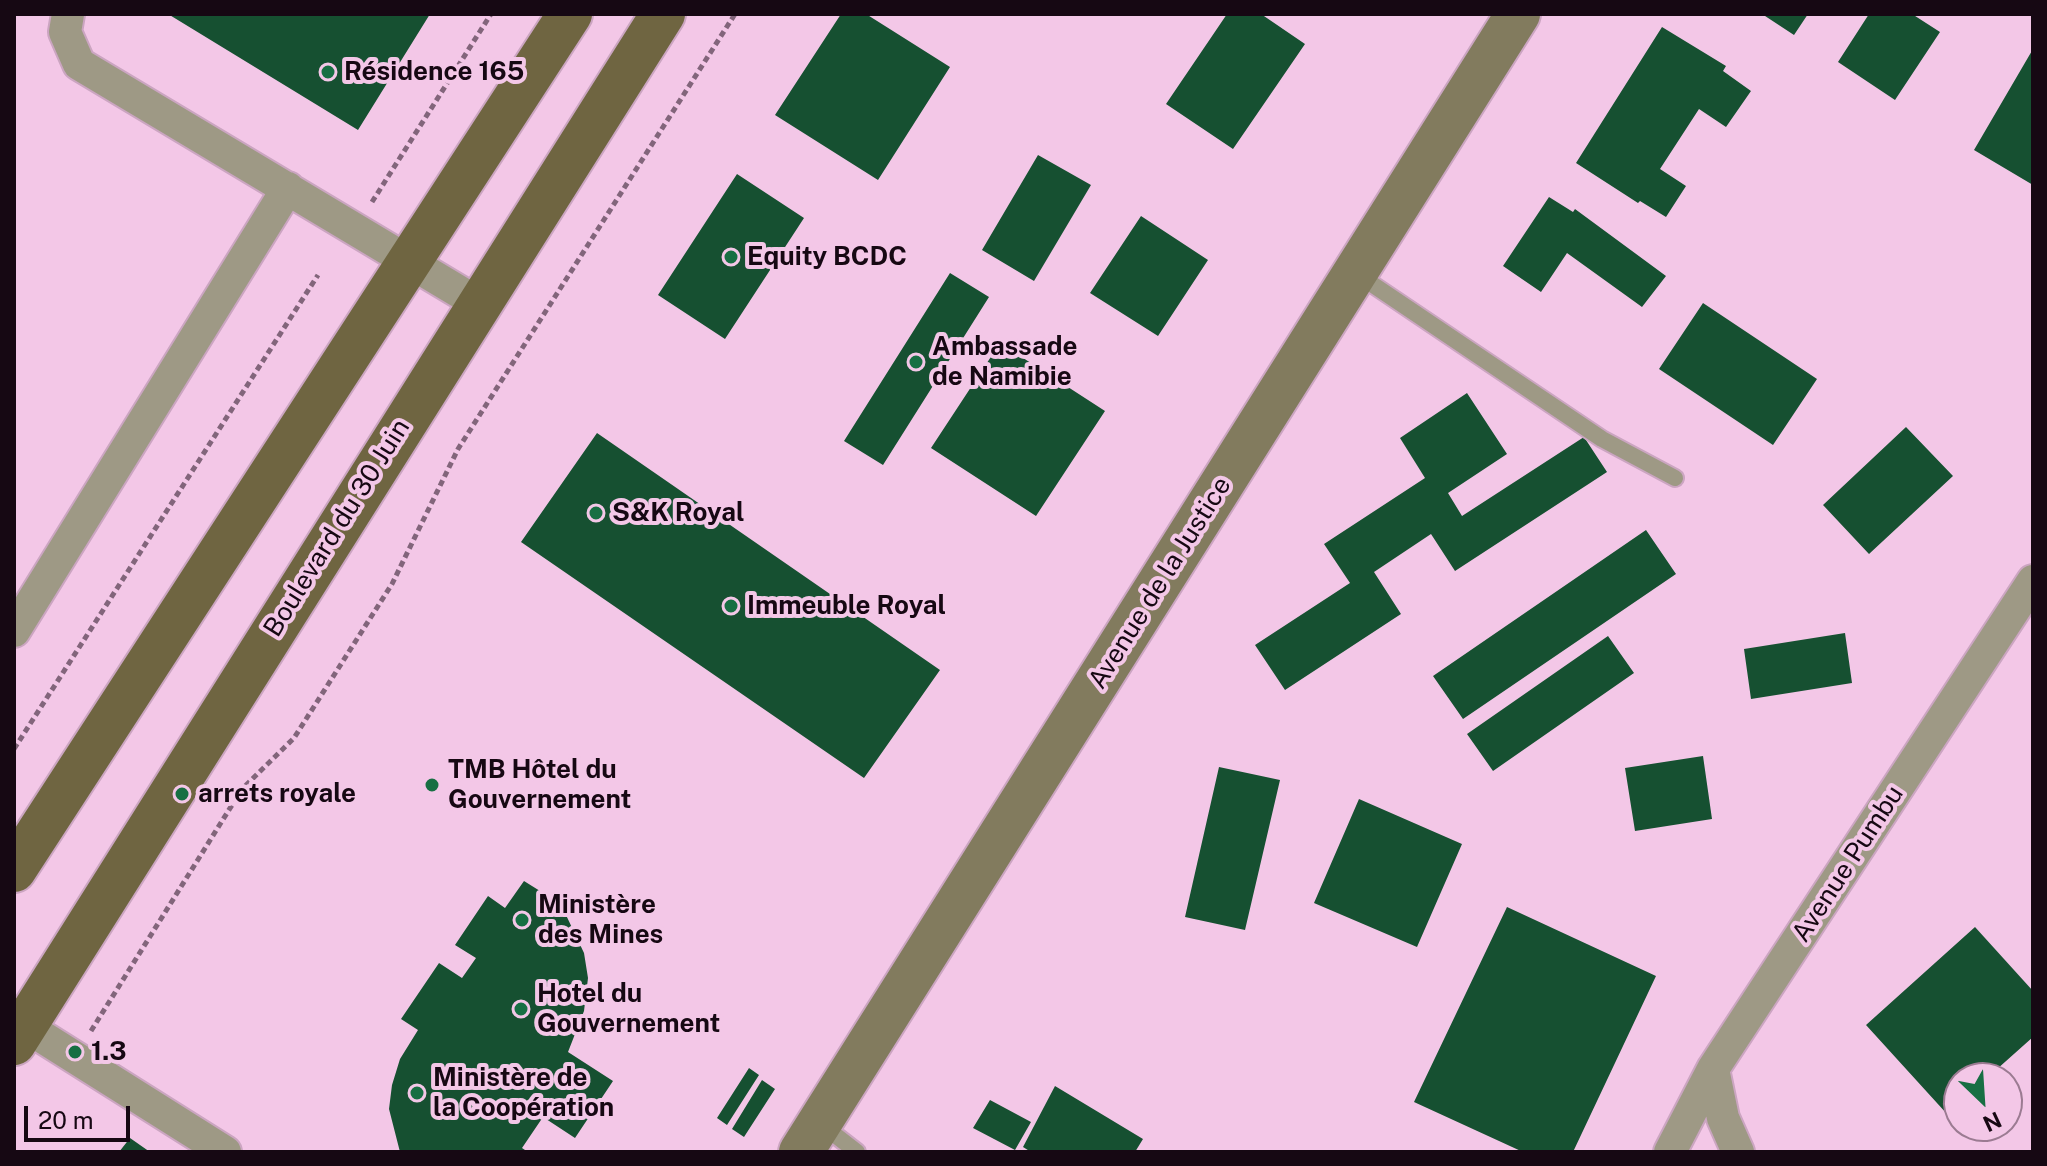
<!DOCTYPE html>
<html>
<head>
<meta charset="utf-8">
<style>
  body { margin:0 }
  #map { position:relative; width:2047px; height:1166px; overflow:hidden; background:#f3c7e7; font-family:"Public Sans",sans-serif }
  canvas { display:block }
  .frame { position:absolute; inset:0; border:16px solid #160813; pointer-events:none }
  .north { position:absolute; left:1943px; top:1062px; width:80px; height:80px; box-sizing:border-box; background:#f3c7e7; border:2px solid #9b7b92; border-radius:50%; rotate:155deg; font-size:22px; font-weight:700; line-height:32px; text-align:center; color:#160813 }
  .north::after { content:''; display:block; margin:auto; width:28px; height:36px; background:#176f43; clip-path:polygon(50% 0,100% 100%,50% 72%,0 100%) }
  .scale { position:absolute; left:24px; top:1106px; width:106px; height:36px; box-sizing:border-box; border:4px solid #160813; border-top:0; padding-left:10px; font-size:24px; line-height:28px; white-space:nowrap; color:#160813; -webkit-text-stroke:6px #f3c7e7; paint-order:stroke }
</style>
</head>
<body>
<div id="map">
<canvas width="2047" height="1166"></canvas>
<div class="frame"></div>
<div class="north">N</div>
<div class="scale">20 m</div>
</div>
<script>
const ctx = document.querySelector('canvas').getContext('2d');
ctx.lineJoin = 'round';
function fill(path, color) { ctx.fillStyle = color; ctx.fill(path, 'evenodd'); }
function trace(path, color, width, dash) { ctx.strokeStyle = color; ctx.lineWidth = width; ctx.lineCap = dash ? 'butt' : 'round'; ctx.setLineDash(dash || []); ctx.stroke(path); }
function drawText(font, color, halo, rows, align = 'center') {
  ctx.font = font + ' "Public Sans",sans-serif'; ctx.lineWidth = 8; ctx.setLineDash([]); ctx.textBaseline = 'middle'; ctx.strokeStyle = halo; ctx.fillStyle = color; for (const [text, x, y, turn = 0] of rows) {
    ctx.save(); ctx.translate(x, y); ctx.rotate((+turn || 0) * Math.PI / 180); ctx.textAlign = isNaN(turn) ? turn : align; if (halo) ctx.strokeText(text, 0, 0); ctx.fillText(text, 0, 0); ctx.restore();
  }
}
const building = new Path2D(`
  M168 14H430L358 130Z
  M841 14H866L950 67 878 180 775 115Z
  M1227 14H1261L1305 44 1233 149 1166 104Z
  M1762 14H1808L1794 35Z
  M1869 14H1912L1940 32 1895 100 1838 62Z
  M1662 27 1726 66 1723 71 1751 91 1726 127 1699 109 1660 169 1686 186 1666 217 1640 201 1638 203 1576 163Z
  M2033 49V185L1974 150Z
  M1038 155 1091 185 1034 281 982 250Z
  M737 174 804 218 725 339 658 295Z
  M1549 197 1573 212 1575 209 1666 276 1642 307 1567 253 1541 292 1503 266Z
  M1141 216 1208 260 1158 336 1090 293Z
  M950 273 989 297 883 465 844 441Z
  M1703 303 1817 379 1773 445 1659 369Z
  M1000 343 1105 411 1036 516 931 448Z
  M1467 393 1507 454 1448 493 1462 516 1584 437 1607 472 1455 571 1431 534 1374 572 1401 614 1285 690 1255 645 1350 583 1324 544 1425 478 1400 438Z
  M1906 427 1953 476 1869 554 1823 505Z
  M597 433 940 670 864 778 521 542Z
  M1646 530 1676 574 1463 719 1433 676Z
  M1845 633 1852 683 1751 699 1744 649Z
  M1608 636 1634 673 1493 771 1467 734Z
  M1703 756 1712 819 1635 831 1625 768Z
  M1219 767 1280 780 1245 930 1185 917Z
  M1359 799 1462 844 1417 947 1314 903Z
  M524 881 548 896 566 915 584 953 588 978 584 1011 568 1052 613 1081 575 1138 543 1117 522 1148 528 1152H400L389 1109 392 1085 400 1059 418 1030 401 1019 439 963 462 978 476 958 455 945 488 896 505 908Z
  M1507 907 1656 976 1573 1152H1523L1414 1102Z
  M1975 927 2033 991V1037L1987 1078H1959V1104L1947 1114 1866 1025Z
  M749 1068 759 1075 727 1125 717 1118Z
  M762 1080 775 1089 744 1137 732 1129Z
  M1055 1086 1143 1139 1135 1152H1031L1023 1147Z
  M990 1100 1031 1122 1015 1150 973 1128Z
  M130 1138 150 1152H119Z`);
const path = new Path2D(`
  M372 202 491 14
  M14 749 318 275
  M91 1031 242 789 294 738 392 584 458 449 735 14`);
const lane = new Path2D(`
  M1357 274 1602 439 1675 478
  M821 1124 857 1152`);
const street = new Path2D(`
  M68 14 65 32 79 64 478 303
  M14 631 288 188
  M14 1014 25 1026 225 1152
  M1713 1069 1723 1118 1738 1152
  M1670 1152 1713 1069 2033 581`);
const secondary = new Path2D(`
  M801 1152 1518 14`);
const primary = new Path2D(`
  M14 870 570 14
  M14 1043 663 14`);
const markers = [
  [328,72,8,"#176f43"],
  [731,257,8,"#176f43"],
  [916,362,8,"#176f43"],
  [596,513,8,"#176f43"],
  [731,606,8,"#176f43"],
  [432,785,8,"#176f43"],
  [182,794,8,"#176f43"],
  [522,920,8,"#176f43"],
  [521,1009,8,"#176f43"],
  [75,1052,8,"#176f43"],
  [417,1093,8,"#176f43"]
];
const poiNames = [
  ["Résidence 165",344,72],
  ["Equity BCDC",747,257],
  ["Ambassade",932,347],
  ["de Namibie",932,377],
  ["S&K Royal",612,513],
  ["Immeuble Royal",747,606],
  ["TMB Hôtel du",448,770],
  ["Gouvernement",448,800],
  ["arrets royale",198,794],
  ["Ministère",538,905],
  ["des Mines",538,935],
  ["Hotel du",537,994],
  ["Gouvernement",537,1024],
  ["1.3",91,1052],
  ["Ministère de",433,1078],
  ["la Coopération",433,1108]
];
const streetNames = [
  ["Boulevard du 30 Juin",337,528,-58],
  ["Avenue de la Justice",1160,583,-58],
  ["Avenue Pumbu",1848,864,-57]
];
fill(building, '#165031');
trace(lane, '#cba5c1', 20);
trace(street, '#cba5c1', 36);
trace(secondary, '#cba5c1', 48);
trace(primary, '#cba5c1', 48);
trace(path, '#82657b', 5, [6, 4]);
trace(lane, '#9e9985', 16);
trace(street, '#9e9985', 32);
trace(secondary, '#827b5e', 44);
trace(primary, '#6f6541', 44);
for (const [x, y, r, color] of markers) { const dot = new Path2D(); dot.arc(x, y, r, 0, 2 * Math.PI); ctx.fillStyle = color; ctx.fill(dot); trace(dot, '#f3c7e7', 3); }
drawText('bold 26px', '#160813', '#f3c7e7', poiNames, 'left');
drawText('26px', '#160813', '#f3c7e7', streetNames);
</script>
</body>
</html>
